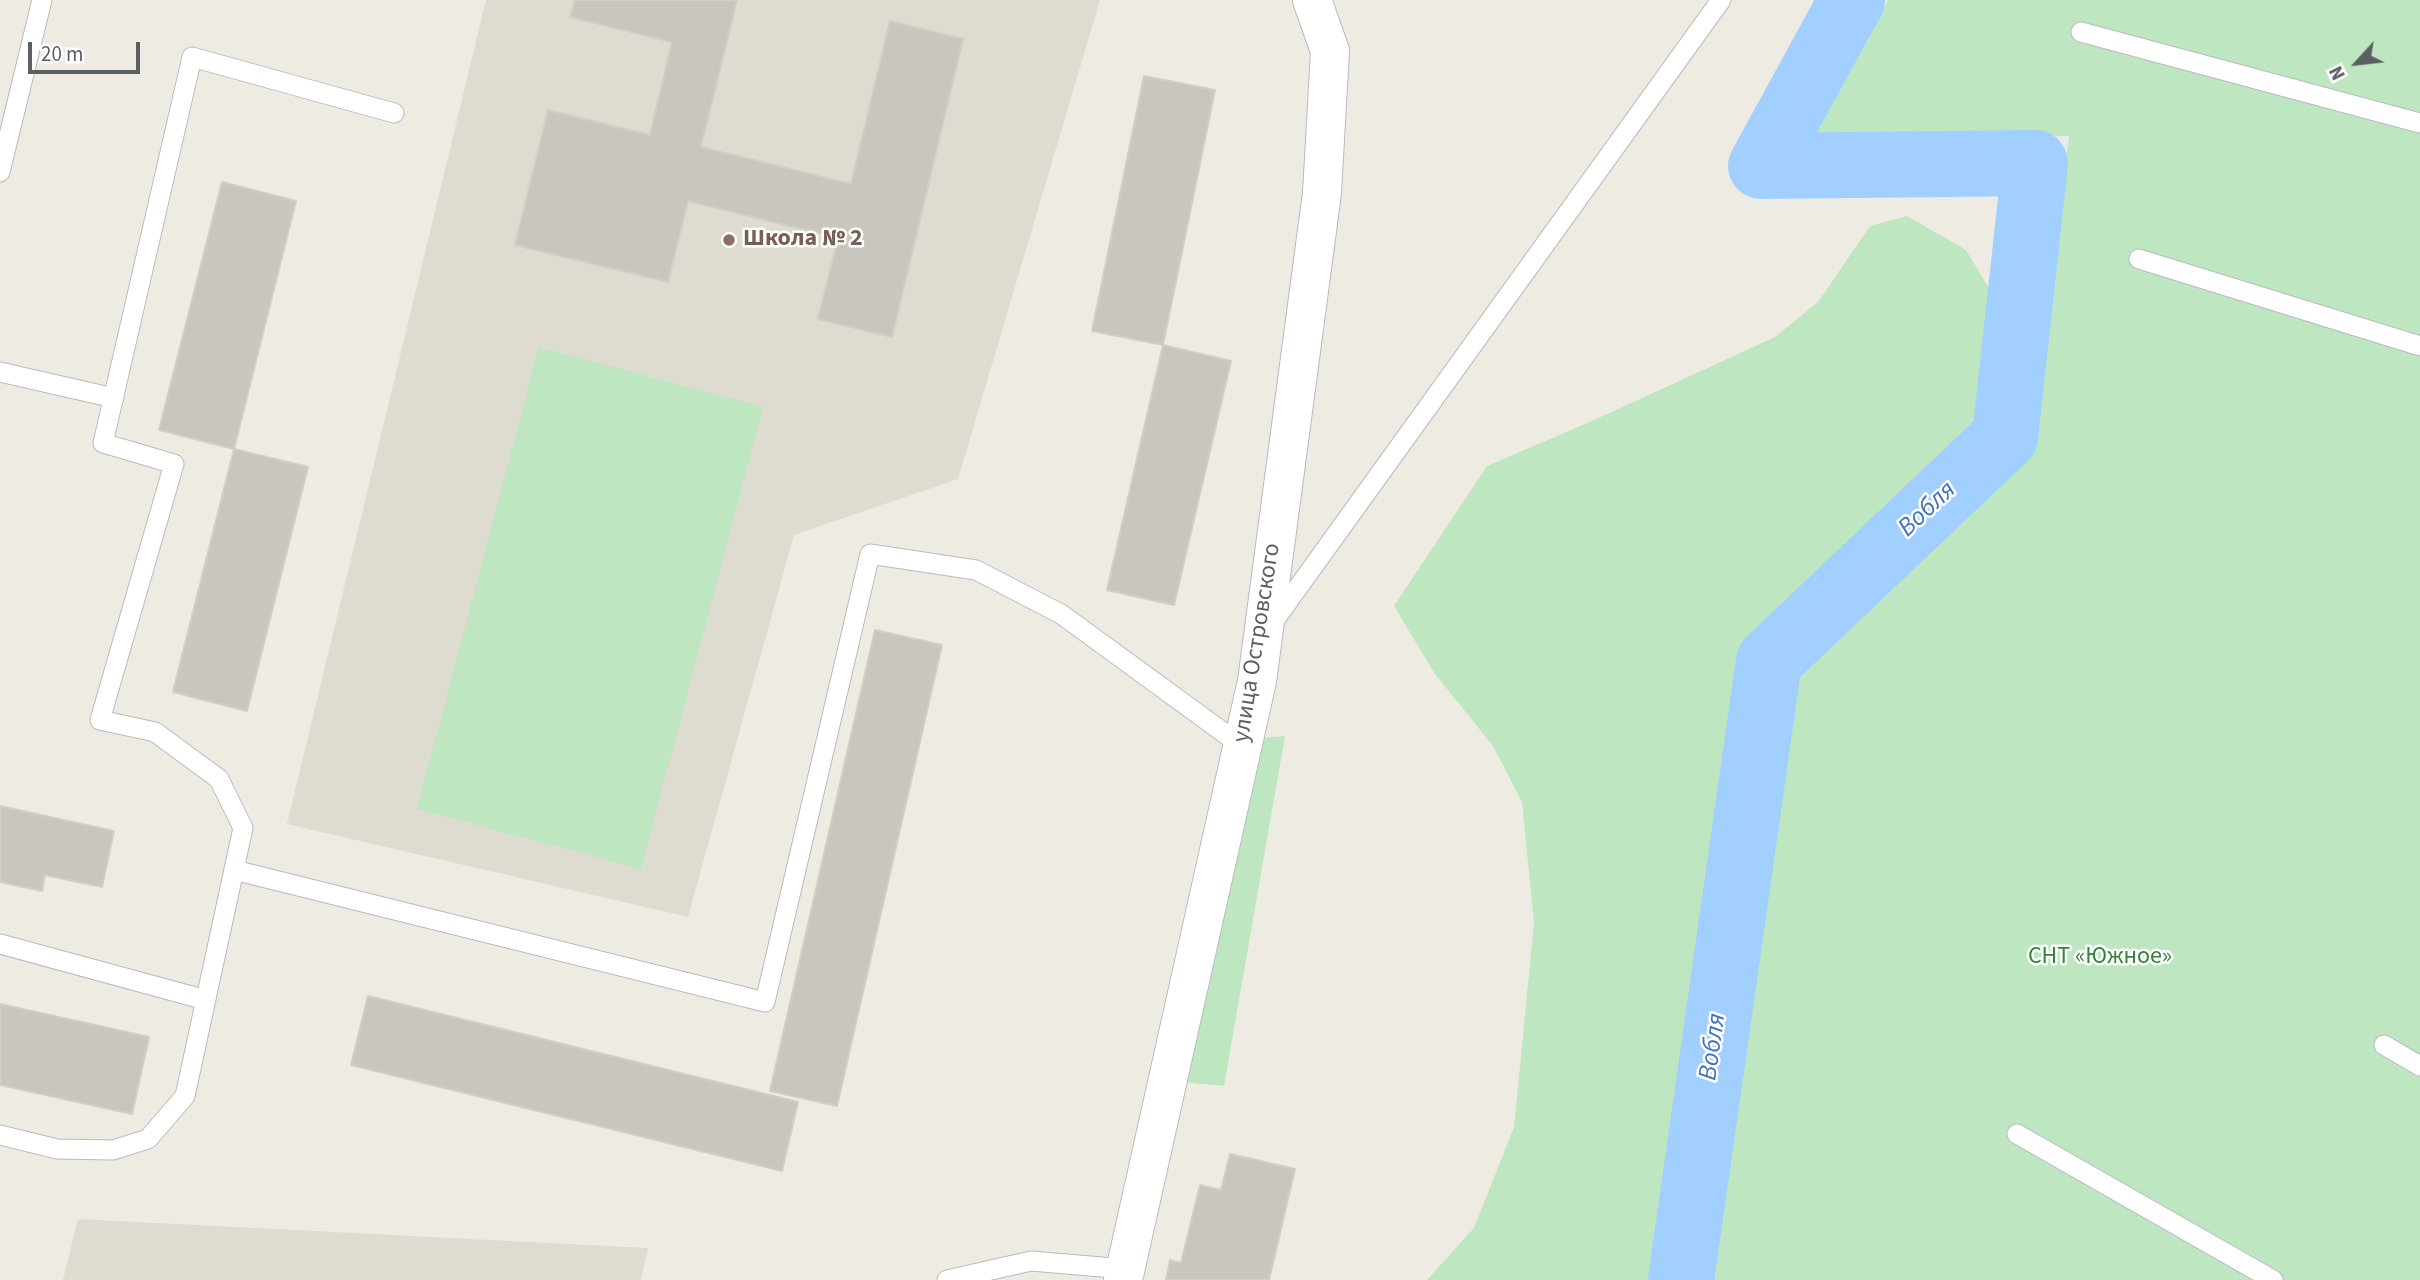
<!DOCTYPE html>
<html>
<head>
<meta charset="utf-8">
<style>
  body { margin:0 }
  #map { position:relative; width:2420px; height:1280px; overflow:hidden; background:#eeece2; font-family:"Source Sans 3",sans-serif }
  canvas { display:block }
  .north { position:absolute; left:2322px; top:28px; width:70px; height:70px; -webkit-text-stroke:5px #fff; paint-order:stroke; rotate:243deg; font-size:19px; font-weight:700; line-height:28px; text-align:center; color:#5b5e63 }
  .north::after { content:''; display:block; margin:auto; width:24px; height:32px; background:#5b5e63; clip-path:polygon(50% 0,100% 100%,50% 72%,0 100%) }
  .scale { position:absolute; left:28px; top:42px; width:112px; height:32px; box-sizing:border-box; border:4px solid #5b5e63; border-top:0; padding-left:9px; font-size:21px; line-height:24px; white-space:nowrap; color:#5b5e63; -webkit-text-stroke:5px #fff; paint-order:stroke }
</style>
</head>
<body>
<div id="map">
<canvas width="2420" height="1280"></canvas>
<div class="north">N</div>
<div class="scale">20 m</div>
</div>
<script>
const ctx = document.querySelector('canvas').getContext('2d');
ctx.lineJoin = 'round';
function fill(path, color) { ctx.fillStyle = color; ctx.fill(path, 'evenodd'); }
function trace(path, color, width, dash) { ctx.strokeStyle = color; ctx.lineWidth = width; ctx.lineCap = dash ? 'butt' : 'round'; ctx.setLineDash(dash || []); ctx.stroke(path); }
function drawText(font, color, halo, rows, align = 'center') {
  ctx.font = font + ' "Source Sans 3",sans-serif'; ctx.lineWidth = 5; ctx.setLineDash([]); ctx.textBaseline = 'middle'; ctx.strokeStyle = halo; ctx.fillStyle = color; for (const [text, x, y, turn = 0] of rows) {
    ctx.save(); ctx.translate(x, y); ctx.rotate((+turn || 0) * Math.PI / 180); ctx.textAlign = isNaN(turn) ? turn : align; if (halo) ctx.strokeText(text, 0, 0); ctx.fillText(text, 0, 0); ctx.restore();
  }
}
const education = new Path2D(`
  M486 0H1100L958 479 794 535 688 917 287 824Z
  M78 1219 648 1248 641 1280H63Z`);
const green = new Path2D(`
  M1888 0H2420V1280H1427L1474 1228 1514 1127 1534 923 1522 802 1493 746 1435 674 1394 606 1487 466 1592 421 1775 337 1818 302 1870 226 1907 216 1966 250 2041 375 2069 136 1813 139Z
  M539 347 763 407 641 869 417 809Z
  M1285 736 1224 1086 1180 1082 1257 738Z`);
const river = new Path2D(`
  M1681 1280 1769 661 2005 437 2035 163 1761 166 1852 0`);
const building = new Path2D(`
  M575 0H737L701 147 851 184 890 21 963 39 892 337 818 319 838 238 688 201 668 282 515 245 548 110 650 135 672 42 570 17Z
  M1144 76 1215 90 1163 345 1092 331Z
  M222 182 296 201 234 449 159 430Z
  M1163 345 1231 361 1174 605 1107 590Z
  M234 449 308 467 247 711 173 692Z
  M875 630 942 645 837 1106 770 1091Z
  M0 806 114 831 102 887 45 875 42 891 0 882Z
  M368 996 798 1102 782 1171 351 1065Z
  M0 1004 149 1037 132 1114 0 1085Z
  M1230 1154 1295 1169 1269 1280H1166L1170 1260 1181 1263 1200 1185 1221 1190Z`);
const lane = new Path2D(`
  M2081 32 2420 123
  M0 172 42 0
  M2139 259 2420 346
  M0 372 114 398
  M1271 625 1721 0
  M234 870 765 1002 870 554 976 570 1061 614 1242 746
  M0 944 206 1000
  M2384 1045 2420 1066
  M2017 1134 2273 1280
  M0 1135 57 1149 113 1150 148 1139 185 1096 243 828 219 779 155 732 100 720 174 464 103 443 192 57 394 113
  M947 1280 1031 1261 1125 1269`);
const street = new Path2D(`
  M1123 1280 1257 681 1322 193 1330 51 1312 0`);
const markers = [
  [729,240,7,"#8d6e63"]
];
const educationNames = [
  ["Школа № 2",743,240]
];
const streetNames = [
  ["улица Островского",1258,643,-81]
];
const parkNames = [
  ["СНТ «Южное»",2100,958]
];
const waterNames = [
  ["Вобля",1928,510,-43],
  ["Вобля",1714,1047,-82]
];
fill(education, '#dedbd0');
fill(green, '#bee6c1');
trace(river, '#a1cfff', 66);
fill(building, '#c8c6bf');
trace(building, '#d2cec1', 2);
trace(lane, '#b8babf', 21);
trace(street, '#b8babf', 40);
trace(lane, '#fff', 19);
trace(street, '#fff', 38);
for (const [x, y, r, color] of markers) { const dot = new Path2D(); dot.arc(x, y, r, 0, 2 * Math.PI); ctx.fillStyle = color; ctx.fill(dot); trace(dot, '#fff', 2.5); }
drawText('bold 24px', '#785e54', '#fff', educationNames, 'left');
drawText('24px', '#5b5e63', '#fff', streetNames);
drawText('24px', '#33823d', '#fff', parkNames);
drawText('italic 26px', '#4072bb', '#fff', waterNames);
</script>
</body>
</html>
